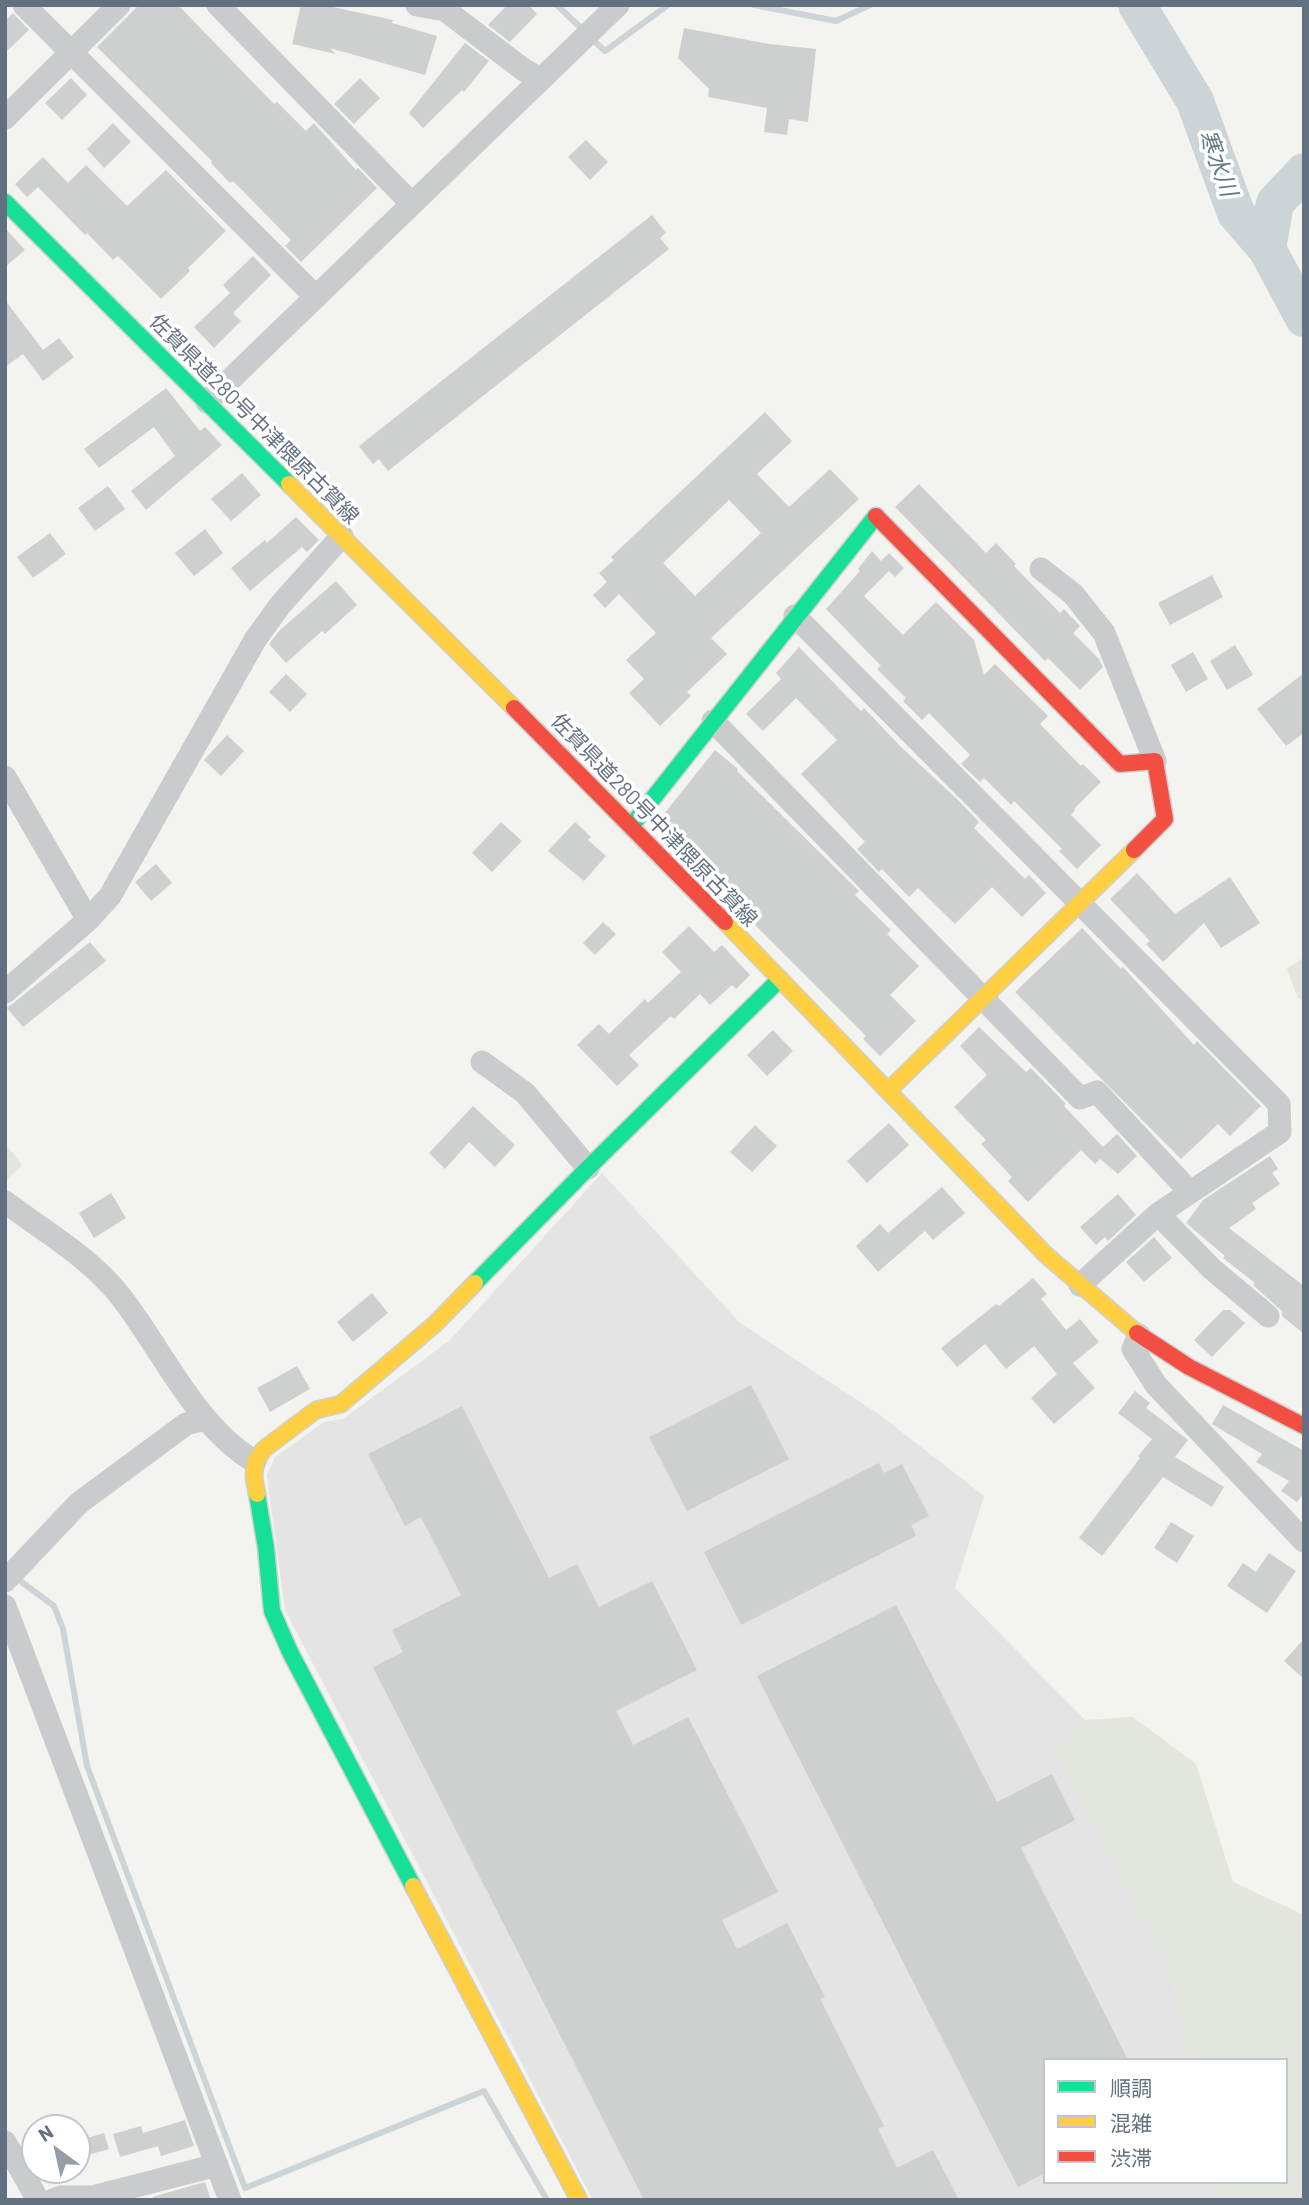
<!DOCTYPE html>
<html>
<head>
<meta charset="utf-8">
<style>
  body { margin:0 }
  #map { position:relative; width:1309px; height:2205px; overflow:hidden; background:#f3f3f0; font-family:Barlow,"Noto Sans JP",sans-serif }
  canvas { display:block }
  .frame { position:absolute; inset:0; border:7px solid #627181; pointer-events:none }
  .legend { position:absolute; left:1043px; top:2058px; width:245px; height:126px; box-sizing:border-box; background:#fff; border:2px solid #c0c6cd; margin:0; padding:9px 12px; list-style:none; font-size:21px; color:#627181 }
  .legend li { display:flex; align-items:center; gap:14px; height:35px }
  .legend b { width:35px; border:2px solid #c0c6cd }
  .north { position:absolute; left:21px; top:2114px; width:70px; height:70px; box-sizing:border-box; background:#fff; border:2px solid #c0c6cd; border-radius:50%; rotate:327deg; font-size:19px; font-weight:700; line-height:28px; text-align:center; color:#627181 }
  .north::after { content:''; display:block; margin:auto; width:24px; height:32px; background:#959ea8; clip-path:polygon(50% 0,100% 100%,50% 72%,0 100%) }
</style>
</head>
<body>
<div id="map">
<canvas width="1309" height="2205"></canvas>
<div class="frame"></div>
<ul class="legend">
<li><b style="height:9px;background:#16e098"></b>順調</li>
<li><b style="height:9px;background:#ffcf43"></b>混雑</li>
<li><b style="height:9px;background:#f24e42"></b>渋滞</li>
</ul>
<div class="north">N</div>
</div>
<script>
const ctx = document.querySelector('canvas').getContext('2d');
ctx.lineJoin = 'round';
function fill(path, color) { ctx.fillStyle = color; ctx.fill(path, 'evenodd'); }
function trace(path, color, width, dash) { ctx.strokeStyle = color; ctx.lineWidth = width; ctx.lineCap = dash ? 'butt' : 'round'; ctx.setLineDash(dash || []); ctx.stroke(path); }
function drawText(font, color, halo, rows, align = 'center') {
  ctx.font = font + ' Barlow,"Noto Sans JP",sans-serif'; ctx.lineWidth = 7; ctx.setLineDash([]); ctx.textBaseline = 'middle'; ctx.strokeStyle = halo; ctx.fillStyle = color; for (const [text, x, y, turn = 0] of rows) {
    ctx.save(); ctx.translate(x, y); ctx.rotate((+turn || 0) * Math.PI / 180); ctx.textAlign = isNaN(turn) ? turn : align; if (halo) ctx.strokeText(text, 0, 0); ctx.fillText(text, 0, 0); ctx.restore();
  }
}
const built = new Path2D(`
  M602 1173 739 1322 880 1415 984 1496 955 1588 1085 1720 1057 1750 1173 1979 1191 2060H1045V2182H1219L1223 2200H593L285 1610 267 1475 275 1457 324 1422 343 1419 449 1341Z`);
const green = new Path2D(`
  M1304 957V1002L1298 998 1287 969Z
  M5 1143 22 1165 5 1182Z
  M1133 1717 1196 1764 1233 1882 1304 1915V2200H1223L1219 2182H1286V2060H1191L1173 1979 1057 1750 1085 1720Z`);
const stream = new Path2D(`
  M557 5 583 30
  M754 5 836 21 870 5
  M591 38 605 51 668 5
  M15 1577 54 1606 63 1629 87 1766 245 2188 484 2091 547 2200`);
const river = new Path2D(`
  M1137 5 1195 101 1236 213 1267 249 1304 318
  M1267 249 1275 203 1304 172`);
const building = new Path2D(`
  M139 5H178L274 104 277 102 306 131 314 123 356 170 358 168 377 188 301 262 285 246 291 240 233 181 230 183 211 163 212 161 97 47Z
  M301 5H324L393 20 392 23 437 36 425 75 330 48 336 54 292 44Z
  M507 5H529L537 14 510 42 488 25Z
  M13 13 29 30 5 53V21Z
  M684 28 769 44 816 49 808 122 789 119 787 135 764 132 767 108 708 97 709 89 678 58Z
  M465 43 489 61 464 92 462 90 423 128 409 113Z
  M71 78 87 95 62 120 45 103Z
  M360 78 380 98 354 124 334 104Z
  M113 123 131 142 104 168 87 149Z
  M586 140 608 162 590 180 568 157Z
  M43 157 68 183 86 165 127 206 166 170 226 231 188 268 190 271 161 299 118 256 113 260 87 233 85 235 38 187 27 197 15 184Z
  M652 215 666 233 660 238 669 249 388 471 379 459 373 464 359 446Z
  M5 228 25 250 5 267Z
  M253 256 271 275 233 313 241 321 214 348 194 327 230 293 223 285Z
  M5 300 43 350 59 338 74 357 43 381 23 354 5 367Z
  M166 388 200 431 205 427 222 445 146 510 131 491 175 456 154 427 99 468 84 449Z
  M765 412 792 441 757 474 789 507 830 469 859 499 711 638 727 654 687 692 691 696 660 726 629 693 644 679 626 660 656 633 619 594 605 608 593 595 607 582 599 573 614 560 611 557ZM729 500 761 533 695 596 663 563Z
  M242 473 261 495 231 521 211 499Z
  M919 484 986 553 996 543 1016 564 1014 566 1060 613 1064 609 1080 626 1073 633 1099 659 1103 667 1080 690 1048 658 1045 661 895 507Z
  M108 486 125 509 95 531 78 508Z
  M296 517 319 540 307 552 302 547 250 591 231 568 265 540 267 543Z
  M205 529 223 553 194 576 175 553Z
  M50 533 66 554 33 578 17 557Z
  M872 551 881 561 889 553 904 568 895 577 889 571 864 596 903 635 936 602 974 640 984 675 995 664 1048 716 1040 724 1081 766 1083 764 1101 782 1074 809 1075 810 1071 815 1101 845 1077 869 1059 851 1062 849 1014 801 1011 805 984 778 980 782 961 764 970 755 929 713 922 720 903 701 906 698 877 669 881 666 826 609 860 571 858 569Z
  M1212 575 1223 597 1170 625 1158 603Z
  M336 581 357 605 325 634 322 631 286 663 269 644 279 631Z
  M1235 645 1253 675 1227 690 1210 661Z
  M799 647 861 711 864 708 901 747 960 802 979 822 974 828 1025 879 1029 875 1046 893 1022 917 992 887 955 924 918 888 909 897 882 869 879 872 857 849 865 842 801 774 837 740 796 698 763 731 746 714 781 679 776 673Z
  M1193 652 1208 679 1186 692 1171 665Z
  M1304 673V733L1286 746 1257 709Z
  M286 674 307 694 290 712 269 692Z
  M227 735 244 751 221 776 204 760Z
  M715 750 738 769 737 771 859 891 855 895 891 930 887 934 919 966 890 995 916 1021 880 1056 863 1039 866 1036 746 916 750 912 711 873 707 877 656 824Z
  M501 822 522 841 492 872 472 853Z
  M575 822 591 837 588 840 606 856 584 881 548 851Z
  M156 864 172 883 151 901 135 882Z
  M1137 873 1175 914 1230 877 1260 923 1221 948 1204 923 1163 962 1146 944 1150 941 1110 899Z
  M603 922 616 934 595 955 583 943Z
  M689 926 714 952 722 945 750 975 736 989 732 985 710 1005 700 994 674 1019 671 1016 629 1055 639 1065 617 1086 577 1045 599 1024 609 1034 645 999 648 1003 681 972 662 952Z
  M1082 928 1121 969 1123 967 1194 1045 1197 1041 1261 1106 1230 1136 1218 1124 1181 1159 1015 992Z
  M90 942 106 961 23 1027 7 1008Z
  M979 1027 1026 1072 1031 1068 1066 1104 1064 1106 1103 1147 1117 1134 1137 1156 1118 1174 1100 1159 1095 1164 1081 1150 1028 1202 1008 1181 1012 1177 981 1144 986 1140 954 1107 987 1075 960 1046Z
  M773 1030 793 1051 767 1076 747 1055Z
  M473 1106 515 1145 495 1167 469 1142 445 1169 429 1153Z
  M889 1123 909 1145 867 1183 847 1161Z
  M755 1125 777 1146 752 1172 730 1152Z
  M1270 1156 1278 1169 1272 1173 1280 1184 1252 1203 1256 1209 1229 1228 1304 1286V1334L1282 1316V1311L1253 1285 1255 1283 1223 1258 1225 1256 1186 1223 1203 1200Z
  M942 1187 965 1213 933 1240 925 1231 878 1272 856 1246 880 1224 888 1233Z
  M111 1193 126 1218 94 1238 79 1213Z
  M1118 1194 1136 1215 1108 1241 1105 1237 1096 1245 1080 1227Z
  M1154 1237 1172 1258 1144 1282 1126 1262Z
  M1033 1278 1047 1294 1041 1299 1066 1330 1080 1319 1099 1342 1073 1363 1095 1388 1054 1424 1031 1398 1057 1374 1034 1346 1006 1369 985 1344 957 1367 941 1348 996 1304 999 1306Z
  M372 1293 388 1313 353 1342 337 1322Z
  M1223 1310H1230L1245 1323 1212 1357 1194 1340Z
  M297 1366 310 1389 270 1412 257 1388Z
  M751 1385 789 1459 687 1511 649 1437Z
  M1135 1391 1150 1403 1146 1408 1188 1440 1175 1457 1224 1487 1212 1507 1163 1477 1102 1556 1079 1538 1140 1458 1138 1456 1152 1439 1118 1413Z
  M1223 1405 1304 1451V1493L1297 1502 1281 1491 1289 1481 1256 1462 1262 1454 1212 1424Z
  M462 1406 549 1578 577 1564 599 1607 652 1581 697 1670 616 1711 633 1745 688 1717 778 1892 722 1920 737 1949 787 1923 825 1997 820 1999 884 2126 878 2129 897 2168 933 2150 959 2200H644L373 1667 403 1652 392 1630 461 1595 421 1517 405 1526 368 1454Z
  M879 1463 884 1473 902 1464 929 1516 911 1525 916 1536 741 1625 704 1552Z
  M1171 1522 1194 1536 1177 1563 1154 1548Z
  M1269 1553 1296 1571 1267 1613 1227 1586 1243 1563 1256 1572Z
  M896 1605 997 1802 1052 1774 1075 1820 1021 1848 1128 2060H1045V2173L1018 2187 757 1676Z
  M1304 1639V1679L1284 1661Z
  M185 2120 194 2146 161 2156 158 2146 120 2157 113 2134 141 2126 143 2133Z
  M104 2133 109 2149 77 2158V2141Z
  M205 2182 211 2200H153V2197L166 2193Z`);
const street = new Path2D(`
  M24 5 316 297
  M218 5 412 204
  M417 5 445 10 524 70 541 79
  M5 118 119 5
  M207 402 618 5
  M1041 569 1073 594 1104 633 1155 761
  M795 616 1279 1104 1280 1132 1158 1214 1080 1285
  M713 721 1080 1098 1097 1092 1190 1192
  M5 777 88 920
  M5 992 88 920 110 896 255 640 281 604 342 536
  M482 1062 525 1093 588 1168
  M5 1202C44 1231 91 1258 121 1297 164 1352 194 1425 255 1462
  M1158 1214 1212 1269 1268 1316
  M1139 1335 1133 1349 1156 1385 1304 1541
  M5 1581 79 1503 186 1424 205 1419
  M5 1606 230 2200
  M5 2142 38 2200
  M53 2200 61 2197H93L217 2165`);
const fast = new Path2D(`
  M5 202 289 484
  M632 825 876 516
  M475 1283 588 1168 780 979
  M257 1494 266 1548 272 1611 290 1652 413 1886`);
const slow = new Path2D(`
  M289 484 514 708
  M725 922 1046 1255 1137 1333
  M888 1091 1134 850
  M257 1494 254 1478 255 1462 264 1449 316 1410 341 1404 435 1324 475 1283
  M413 1886 579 2200`);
const jam = new Path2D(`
  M876 516 1120 764 1155 761 1165 819 1134 850
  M514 708 725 922
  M1137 1333 1189 1367 1304 1426`);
const streetNames = [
  ["佐賀県道280号中津隈原古賀線",254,419,45],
  ["佐賀県道280号中津隈原古賀線",654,820,46]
];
const waterNames = [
  ["寒水川",1218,163,70]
];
fill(built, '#e3e4e3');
fill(green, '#e2e6df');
trace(stream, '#ccd4d7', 6);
trace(river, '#ccd4d7', 38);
fill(building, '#cecfcf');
trace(fast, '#cfd1d0', 19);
trace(slow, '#cfd1d0', 19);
trace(jam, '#cfd1d0', 19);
trace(street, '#cacbcc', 23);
trace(fast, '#16e098', 16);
trace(slow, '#ffcf43', 16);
trace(jam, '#f24e42', 16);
drawText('21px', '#627181', '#fff', streetNames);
drawText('italic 23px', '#637a86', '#fff', waterNames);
</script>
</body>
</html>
